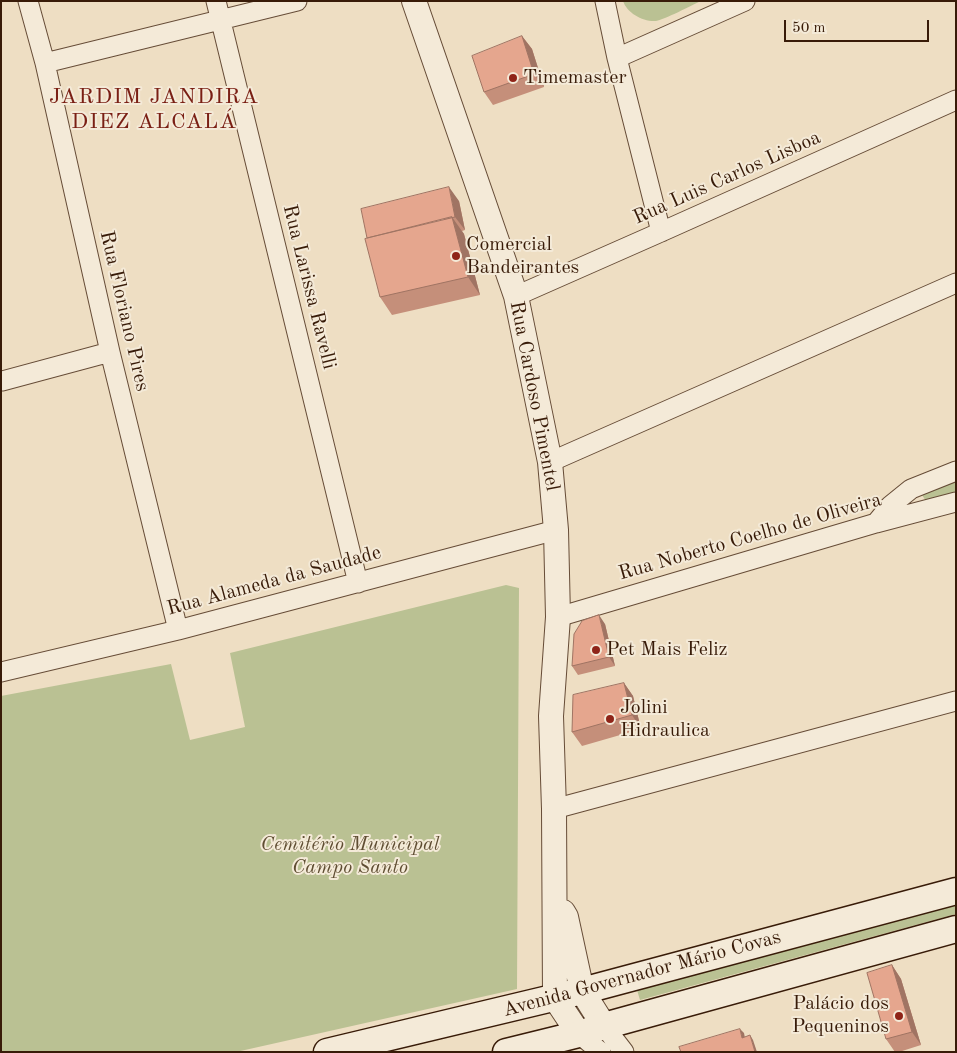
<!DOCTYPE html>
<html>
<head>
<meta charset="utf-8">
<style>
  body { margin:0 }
  #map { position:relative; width:957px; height:1053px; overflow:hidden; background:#eedec3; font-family:"Old Standard TT",serif }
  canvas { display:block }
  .frame { position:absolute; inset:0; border:2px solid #381b08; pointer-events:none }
  .scale { position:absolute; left:784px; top:20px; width:145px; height:22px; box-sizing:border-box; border:2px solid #381b08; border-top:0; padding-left:6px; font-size:15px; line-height:18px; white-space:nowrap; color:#381b08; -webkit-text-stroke:4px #f4ead8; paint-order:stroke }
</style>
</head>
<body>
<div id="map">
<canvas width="957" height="1053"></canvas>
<div class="frame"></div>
<div class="scale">50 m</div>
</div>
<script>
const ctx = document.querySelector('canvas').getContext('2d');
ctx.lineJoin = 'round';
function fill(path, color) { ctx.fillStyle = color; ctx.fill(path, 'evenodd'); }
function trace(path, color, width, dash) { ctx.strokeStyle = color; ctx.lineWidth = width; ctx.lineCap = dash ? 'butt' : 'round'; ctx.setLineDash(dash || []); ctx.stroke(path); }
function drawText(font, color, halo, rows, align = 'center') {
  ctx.font = font + ' "Old Standard TT",serif'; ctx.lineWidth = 4; ctx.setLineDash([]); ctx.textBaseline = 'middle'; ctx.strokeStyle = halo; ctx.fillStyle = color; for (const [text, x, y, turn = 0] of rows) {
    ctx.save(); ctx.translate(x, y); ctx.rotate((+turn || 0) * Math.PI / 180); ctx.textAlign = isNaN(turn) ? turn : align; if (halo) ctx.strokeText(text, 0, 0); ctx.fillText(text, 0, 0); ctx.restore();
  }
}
const green = new Path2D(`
  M623 1H701C690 6 666 19 656 21 643 22 627 13 623 1Z
  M956 476V494L926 501 922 495Z
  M506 585 519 588 517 989 236 1052H1V696L171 664 190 740 245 727 230 653Z
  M956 903V914L640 1000 637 990Z`);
const minor = new Path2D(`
  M28 1 45 63 110 352 178 630
  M216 1 358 583
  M605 1 617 58 661 232
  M617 58 745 1
  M45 63 297 1
  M516 296 661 232 956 100
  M2 381 110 352
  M550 462 956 283
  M876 523 890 506 911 489 956 471
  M558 617 876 523 956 502
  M1 672 178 630 556 530
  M554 809 956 701
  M604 1026 624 1052
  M579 1034 601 1052`);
const tertiary = new Path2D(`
  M414 1 516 296 550 462 556 530 558 617 551 716 554 809 555 998 579 1034
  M563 912 566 917 582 991 604 1026`);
const secondary = new Path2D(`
  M327 1052 582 991 956 891
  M506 1052 579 1034 604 1026 956 929`);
const wall = new Path2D(`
  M522 36 532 49 544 87 493 105 484 92Z
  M459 201 465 230 462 231 464 234 480 295 392 315 380 297Z
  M605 624 615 666 578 675 572 666Z
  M624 683 633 696 641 729 582 746 572 732Z
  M892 965 901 979 921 1045 899 1052H895L886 1039Z`);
const shadedWall = new Path2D(`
  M522 36 532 49 544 87 534 74Z
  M449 187 459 201 465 230 455 217Z
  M452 217 464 234 480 295 468 277Z
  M599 615 605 624 615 666 609 657Z
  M624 683 633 696 641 729 632 715Z
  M892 965 901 979 921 1045 912 1032Z
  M740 1029 744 1033 746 1043 742 1038Z
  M750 1035 753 1040 757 1052H755Z`);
const building = new Path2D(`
  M522 36 534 74 484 92 472 56Z
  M449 187 455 217 367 238 361 209Z
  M452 217 468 277 380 297 365 239Z
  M599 615 609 657 572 666 574 634 582 621Z
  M624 683 632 715 572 732 573 695Z
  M892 965 912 1032 886 1039 867 973Z
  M740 1029 742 1038 750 1035 755 1052H681L679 1047Z`);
const markers = [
  [513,78,5,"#8f2418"],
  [456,256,5,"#8f2418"],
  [596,650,5,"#8f2418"],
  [610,719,5,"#8f2418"],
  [899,1016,5,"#8f2418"]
];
const poiNames = [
  ["Timemaster",523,78],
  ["Comercial",466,245],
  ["Bandeirantes",466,268],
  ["Pet Mais Feliz",606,650],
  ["Jolini",620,708],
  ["Hidraulica",620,731],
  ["Palácio dos",889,1004,"right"],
  ["Pequeninos",889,1027,"right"]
];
const streetNames = [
  ["Rua Luis Carlos Lisboa",727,178,-24],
  ["Rua Larissa Ravelli",309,287,76],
  ["Rua Floriano Pires",124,311,77],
  ["Rua Cardoso Pimentel",534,396,79],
  ["Rua Noberto Coelho de Oliveira",750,537,-16],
  ["Rua Alameda da Saudade",274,581,-15],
  ["Avenida Governador Mário Covas",642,974,-15]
];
const parkNames = [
  ["Cemitério Municipal",350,845],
  ["Campo Santo",350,868]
];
const quarterNames = [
  ["JARDIM JANDIRA",154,97],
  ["DIEZ ALCALÁ",154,122]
];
fill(green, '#bac193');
trace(minor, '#664c37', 21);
trace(tertiary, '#664c37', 26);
trace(secondary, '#381b08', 29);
trace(minor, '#f4ead8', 19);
trace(tertiary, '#f4ead8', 24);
trace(secondary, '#f4ead8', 26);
fill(wall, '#c58f7a');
fill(shadedWall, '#a07463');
fill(building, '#e5a68e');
trace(building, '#a07463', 1);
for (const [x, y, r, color] of markers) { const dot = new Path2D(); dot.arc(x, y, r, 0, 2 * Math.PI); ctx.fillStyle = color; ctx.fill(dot); trace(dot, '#f4ead8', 2); }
drawText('20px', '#381b08', '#f4ead8', poiNames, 'left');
drawText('20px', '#381b08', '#f4ead8', streetNames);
drawText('italic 20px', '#5f4d32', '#f4ead8', parkNames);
ctx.letterSpacing = '1px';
drawText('22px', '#7a1f14', '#f4ead8', quarterNames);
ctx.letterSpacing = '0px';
</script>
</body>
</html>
